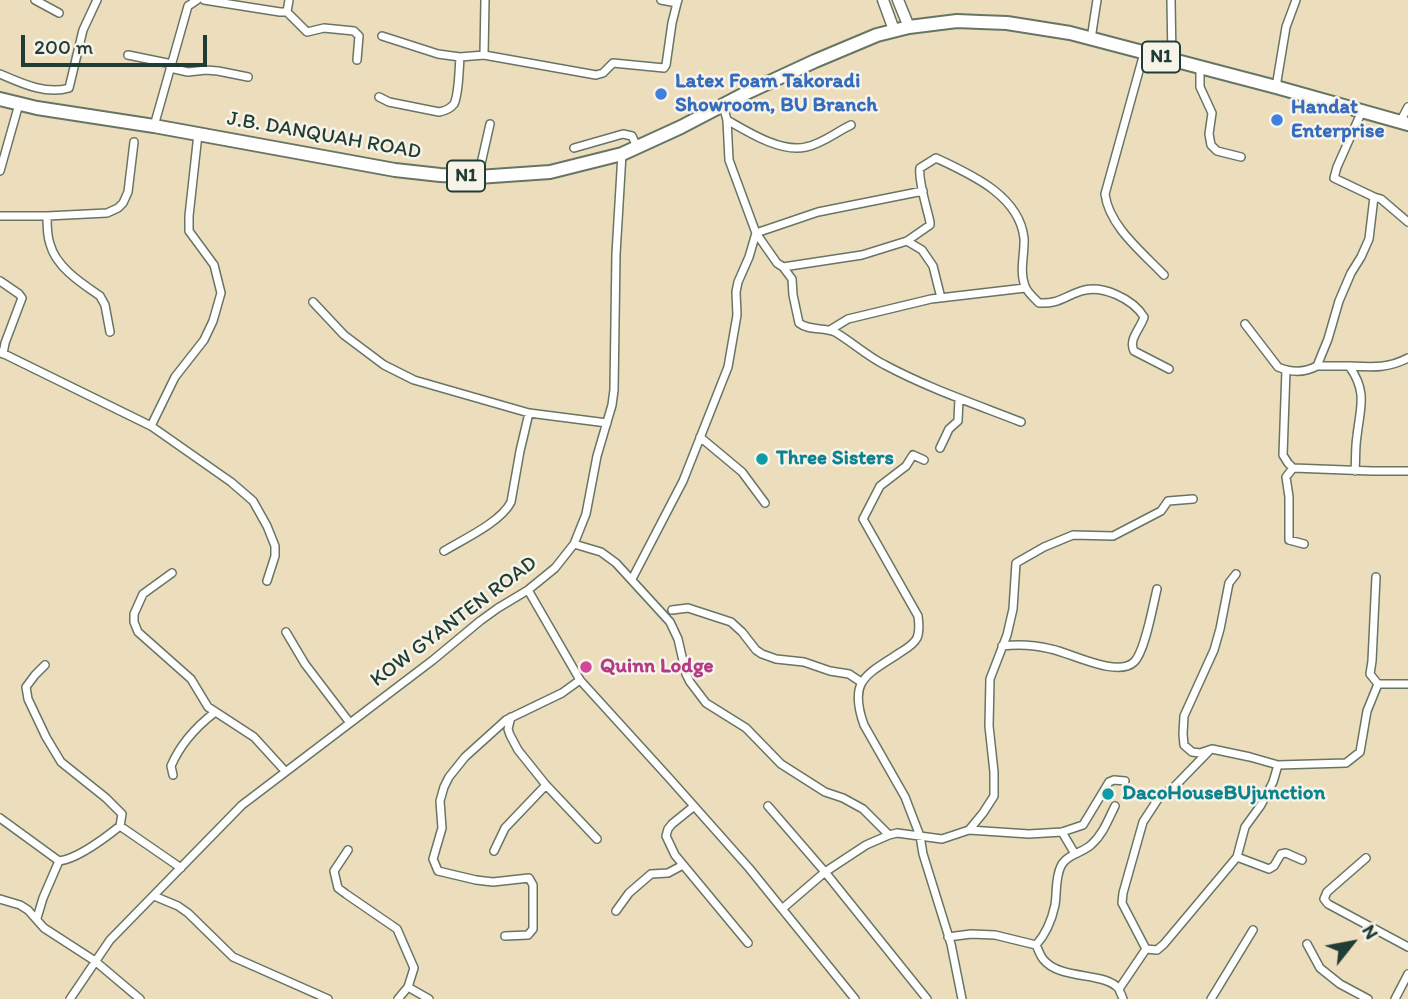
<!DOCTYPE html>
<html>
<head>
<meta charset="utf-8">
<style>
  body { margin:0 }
  #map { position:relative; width:1408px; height:999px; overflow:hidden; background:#ecdebc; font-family:Itim,sans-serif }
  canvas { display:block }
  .north { position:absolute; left:1317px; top:908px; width:70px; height:70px; -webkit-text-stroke:5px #f7f3e8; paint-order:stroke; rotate:59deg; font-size:19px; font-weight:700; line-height:28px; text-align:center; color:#1f3d34 }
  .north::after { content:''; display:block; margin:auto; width:24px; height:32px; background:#1f3d34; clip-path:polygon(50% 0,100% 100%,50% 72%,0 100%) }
  .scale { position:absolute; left:21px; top:35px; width:186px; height:32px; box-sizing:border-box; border:4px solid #1f3d34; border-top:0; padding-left:9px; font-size:21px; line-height:24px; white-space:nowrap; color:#1f3d34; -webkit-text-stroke:5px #f7f3e8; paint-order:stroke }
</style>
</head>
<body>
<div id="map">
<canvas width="1408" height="999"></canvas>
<div class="north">N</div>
<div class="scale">200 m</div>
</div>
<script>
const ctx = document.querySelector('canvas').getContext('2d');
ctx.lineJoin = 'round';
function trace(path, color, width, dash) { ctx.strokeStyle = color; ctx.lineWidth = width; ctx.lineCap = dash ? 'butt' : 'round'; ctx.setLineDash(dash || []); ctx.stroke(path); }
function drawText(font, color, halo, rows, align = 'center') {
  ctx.font = font + ' Itim,sans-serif'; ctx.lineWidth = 5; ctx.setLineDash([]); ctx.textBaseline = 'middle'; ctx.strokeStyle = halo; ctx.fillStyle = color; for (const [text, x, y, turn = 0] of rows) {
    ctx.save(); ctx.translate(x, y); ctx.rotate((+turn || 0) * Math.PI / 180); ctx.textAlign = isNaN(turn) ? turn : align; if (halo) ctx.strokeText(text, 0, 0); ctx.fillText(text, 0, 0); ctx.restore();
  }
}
const minor = new Path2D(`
  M35 0 59 13
  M204 0 280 12H287
  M485 0 484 55 596 75 603 73 613 63 664 68 666 65 672 23 677 3
  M661 0 677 3 678 0
  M1171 0 1172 60
  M287 12 307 32 324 28 354 31 359 36 357 60
  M287 12 289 0
  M382 36 438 54 460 57 484 55
  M1091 39 1097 0
  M1144 53 1105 194C1109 226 1142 252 1164 275
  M128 55 172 64
  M1200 67V87L1212 113 1209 134 1211 145 1217 151 1241 157
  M170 68 188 72 206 70 218 71 248 77
  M0 74C21 83 46 95 69 88L83 30 97 0
  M1276 87 1286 27 1296 0
  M379 97 389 102 439 112C445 111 450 109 454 104 459 94 459 69 460 57
  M727 120C748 132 781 153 806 147 822 144 836 132 851 125
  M1400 122 1408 107
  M154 126 186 13 188 6 197 0
  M574 148 623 134 632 136 637 147
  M0 171 19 104
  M478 177 490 124
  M923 191 818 212 756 233 777 263 783 267 862 255 907 241 930 225V222C927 208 918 181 920 168L936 158C970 174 1019 195 1024 238 1025 253 1019 271 1025 286 1027 292 1034 298 1039 303 1059 304 1063 297 1081 291 1102 284 1133 299 1144 317 1141 328 1128 339 1134 351L1169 369
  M1374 197 1381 199 1408 222
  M0 216H47L107 213 118 208 123 203 128 192 134 142
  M47 216C47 226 47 236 50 244 56 267 81 283 100 296L105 305 110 332
  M907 241 922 250 933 266 941 298
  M783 267 792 279 793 295 799 323C809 331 823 327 835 332 852 342 867 356 885 365 928 388 975 404 1021 422
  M0 281 19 294 22 298 5 343 3 354
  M313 302 344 335 384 365 414 380 529 413 607 423
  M1245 324 1278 367C1292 373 1304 373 1317 366L1328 339 1339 301 1351 273 1361 257 1369 239 1374 197 1334 178 1337 167 1362 111
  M830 330 848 319 931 299 1025 288
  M0 352 151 426 231 482 253 501 267 526 275 546V556L267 581
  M1317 366H1349C1368 392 1360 408 1357 436 1355 448 1356 459 1355 471
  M1349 366C1371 367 1387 369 1408 358
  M1286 370 1283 455 1288 463 1293 468 1372 471H1408
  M151 426 175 377 204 340 213 321 221 293 214 265 189 231V216L198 134
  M700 437 742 472 765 503
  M940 448 949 429 958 421 959 398
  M924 460 913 455 906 466 880 486 863 519 918 616C919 623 920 631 917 638 914 644 906 649 901 652 866 675 848 680 864 725L905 797 920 836 923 854 951 944 962 999
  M1293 468 1286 477 1289 497V540L1304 544
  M574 544 601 552 616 563 670 622 678 639 686 674 690 682 706 703 746 728 781 764 825 792 843 798 863 809 889 835
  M444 551C464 539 501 522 511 502L520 451 529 413
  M172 573 143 594 134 614V622L138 632 191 679 208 707 254 737 285 771
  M1236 574 1229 583 1220 629 1214 650 1184 716 1183 734 1184 745 1192 752 1200 753 1212 749 1250 757 1278 765 1346 763 1360 752 1367 711 1378 684 1370 674 1372 661 1376 577
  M632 579 683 481 728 367 737 315 736 292 738 282 749 257 756 233 729 160 727 120 723 105
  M528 590 580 680 670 779 749 868 855 999
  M672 610 688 608 731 622 742 632 756 650 762 654 776 659 804 662 830 671 849 674 861 682
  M286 632 305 664 350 723
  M1002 646C1018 644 1035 645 1051 649 1071 653 1117 678 1134 662 1145 652 1153 605 1157 589
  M1378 684H1408
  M511 717 508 729 510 735 518 750 546 785 597 839
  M173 775 171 766C180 745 196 727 214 713
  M768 806 825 872 927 999
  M693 807 672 824 668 829 666 836 675 855 748 943
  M0 818 59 861C77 859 105 838 120 826L122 814 106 798 61 762 46 737 28 699 26 687 35 675 45 665
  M120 826 181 868
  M969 830 983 813 994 796V772L989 726 990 679 1007 635 1013 609 1016 563 1044 547 1073 535 1113 536 1161 511 1168 501 1193 499
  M1062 832 1075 854
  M348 850 334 871 338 888 346 894 397 929 414 968 408 987 398 999
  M494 851 505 828 546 785
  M1237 857 1269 869 1274 866 1281 854 1286 853 1302 860
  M1366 858 1327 892 1324 899 1328 904 1408 947
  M154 896 178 906 188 913 233 957 328 999
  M0 899 20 905 28 910 44 928 95 961 140 999
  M782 909 825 872 866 845 889 835 897 833 942 839 969 830 1029 834 1062 832 1083 825 1109 782 1114 780 1125 781
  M616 911 629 893 651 874 668 873 683 865
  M37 918 43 898 59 861
  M505 936 528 935 533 929V885L529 878 493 882 476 880 438 871 433 859 442 828 440 801 444 787 449 777 465 757 506 720 562 693 580 680
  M948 937 971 934 995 935 1036 945C1038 949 1040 955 1043 959 1060 981 1105 971 1119 989 1119 990 1123 998 1123 999
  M1307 944 1320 968 1340 984 1368 999
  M1036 945C1046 934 1052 919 1055 905 1057 893 1055 878 1061 866 1067 854 1083 853 1092 844 1103 834 1108 820 1115 806
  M1146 949 1122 903 1123 893 1143 822 1158 799 1174 787 1209 751
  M1146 949 1157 950 1164 944 1237 857 1245 827 1261 805 1273 782 1278 765
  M408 987 429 999
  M1119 989 1146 949
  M70 999 110 940 242 805 433 660 480 621 498 608 528 590 555 568 574 544 586 514 597 456 612 405 614 390 616 254 622 154
  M1211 999 1253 930
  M1395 999 1408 974`);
const secondary = new Path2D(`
  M883 0 894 30
  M898 0 909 27`);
const trunk = new Path2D(`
  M0 99 37 108 154 126 395 170 440 175 478 177 550 172 622 154 681 127 746 93 815 61 877 35 909 27 957 21 980 22 1007 23 1070 33 1276 87 1408 124`);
const markers = [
  [661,94,7,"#3f7fe0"],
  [1277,120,7,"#3f7fe0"],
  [762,459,7,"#0f9aa8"],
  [586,667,7,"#d1479c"],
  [1108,794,7,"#0f9aa8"]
];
const shields = [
  [1161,57,38],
  [466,176,38]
];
const shieldNames = [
  ["N1",1161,57],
  ["N1",466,176]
];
const shopNames = [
  ["Latex Foam Takoradi",675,82],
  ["Showroom, BU Branch",675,106],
  ["Handat",1291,108],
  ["Enterprise",1291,132]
];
const streetNames = [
  ["J.B. DANQUAH ROAD",324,136,10],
  ["KOW GYANTEN ROAD",454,622,-37]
];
const cultureNames = [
  ["Three Sisters",776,459],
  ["DacoHouseBUjunction",1122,794]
];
const hotelNames = [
  ["Quinn Lodge",600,667]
];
trace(minor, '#677564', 10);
trace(secondary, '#677564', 13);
trace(trunk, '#677564', 16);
trace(minor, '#fff', 7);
trace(secondary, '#fff', 10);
trace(trunk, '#fff', 12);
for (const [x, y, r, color] of markers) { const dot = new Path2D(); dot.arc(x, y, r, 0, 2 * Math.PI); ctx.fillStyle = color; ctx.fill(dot); trace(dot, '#f7f3e8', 2.5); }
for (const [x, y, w] of shields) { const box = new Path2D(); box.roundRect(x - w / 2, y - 15.5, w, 31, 5); ctx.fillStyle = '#f7f3e8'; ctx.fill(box); trace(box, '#1f3d34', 2); }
drawText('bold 19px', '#1f3d34', null, shieldNames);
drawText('bold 21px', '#366cbe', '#f7f3e8', shopNames, 'left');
drawText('21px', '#1f3d34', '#f7f3e8', streetNames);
drawText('bold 21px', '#0d838f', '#f7f3e8', cultureNames, 'left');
drawText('bold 21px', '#b23c85', '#f7f3e8', hotelNames, 'left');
</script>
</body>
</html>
